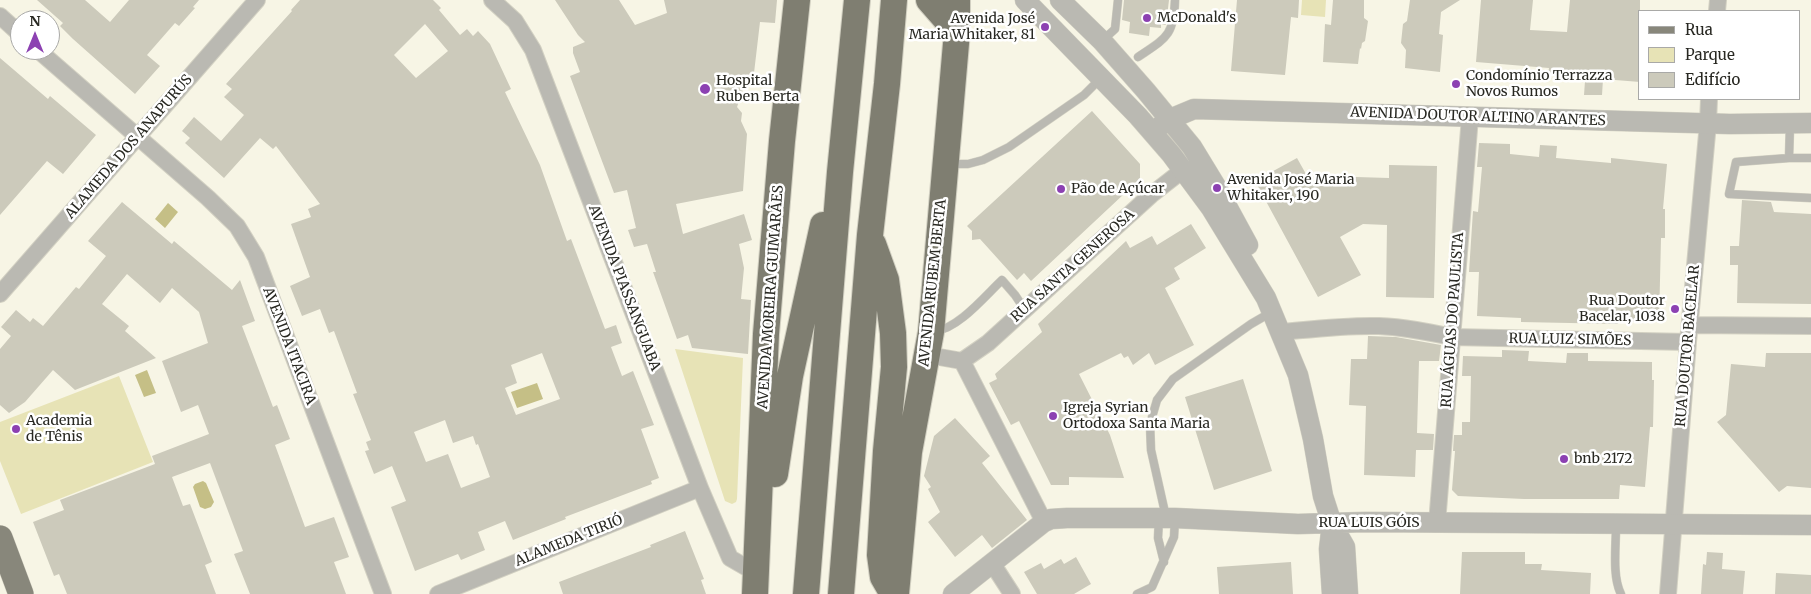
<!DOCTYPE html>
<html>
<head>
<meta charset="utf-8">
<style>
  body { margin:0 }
  #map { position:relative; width:1811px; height:594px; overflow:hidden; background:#f7f5e5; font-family:Merriweather,serif }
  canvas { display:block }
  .legend { position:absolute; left:1638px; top:10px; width:162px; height:90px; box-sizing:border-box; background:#fff; border:1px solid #a9a9a7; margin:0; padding:6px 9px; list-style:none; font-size:15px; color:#282822 }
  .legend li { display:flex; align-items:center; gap:10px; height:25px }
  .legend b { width:25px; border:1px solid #a9a9a7 }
  .north { position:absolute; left:10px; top:10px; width:50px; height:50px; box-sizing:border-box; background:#fff; border:1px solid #a9a9a7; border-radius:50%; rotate:0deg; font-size:14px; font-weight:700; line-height:20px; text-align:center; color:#282822 }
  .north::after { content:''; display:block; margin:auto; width:18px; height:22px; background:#8c41b2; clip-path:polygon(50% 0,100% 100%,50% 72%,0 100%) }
</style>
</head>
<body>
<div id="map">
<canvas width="1811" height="594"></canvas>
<ul class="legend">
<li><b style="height:6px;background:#88877b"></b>Rua</li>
<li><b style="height:14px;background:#e7e3b6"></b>Parque</li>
<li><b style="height:14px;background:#cccabb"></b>Edifício</li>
</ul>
<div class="north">N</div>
</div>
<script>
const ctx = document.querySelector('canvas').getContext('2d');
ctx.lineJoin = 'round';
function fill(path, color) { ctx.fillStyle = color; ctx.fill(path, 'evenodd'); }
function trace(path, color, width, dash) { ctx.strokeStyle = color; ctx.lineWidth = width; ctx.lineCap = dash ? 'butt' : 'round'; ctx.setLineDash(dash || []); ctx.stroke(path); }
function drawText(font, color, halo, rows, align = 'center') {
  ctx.font = font + ' Merriweather,serif'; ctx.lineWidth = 5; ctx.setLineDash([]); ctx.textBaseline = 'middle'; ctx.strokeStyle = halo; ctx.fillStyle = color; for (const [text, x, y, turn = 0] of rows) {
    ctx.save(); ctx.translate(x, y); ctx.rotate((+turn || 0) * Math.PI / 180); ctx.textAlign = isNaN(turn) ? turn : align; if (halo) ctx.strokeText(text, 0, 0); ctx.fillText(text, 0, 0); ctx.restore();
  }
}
const green = new Path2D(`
  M1302 0H1326L1325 17 1301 15Z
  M675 349 743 358 737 499 736 502 732 504 725 501Z
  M119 376 153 462 21 514 0 461V422Z`);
const water = new Path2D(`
  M168 203 178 212 165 228 155 219Z
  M147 370 156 393 144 397 135 375Z
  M537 383 543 399 517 408 511 392Z
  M203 481 206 483 214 502 211 507 205 509 200 507 193 487 195 484Z`);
const building = new Path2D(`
  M37 0H85L110 22 129 0H199L193 7 195 8 179 26 175 23 147 55 160 66 135 94 73 39 60 26 63 23Z
  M300 0H433L441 8 439 10 460 35 467 29 473 36 478 31 490 44 511 89 505 92 540 165 567 241 571 239 605 329 616 325 622 343 611 347 622 376 633 371 654 425 641 429 659 478 651 481 652 484 565 517 566 519 513 540 505 521 478 532 485 550 461 560 458 554 415 571 391 507 406 501 392 466 374 474 365 451 369 450 366 442 371 440 353 394 357 393 334 331 329 333 320 309 302 316 290 286 310 277 291 224 311 217 308 209 320 204 276 146 273 149 260 138 224 178 185 143 190 138 182 131 194 117 221 141 244 115 224 97 232 89 226 84 292 11 291 10ZM425 24 448 51 416 78 394 55ZM542 353 560 399 516 415 505 388 517 383 511 365ZM445 420 453 443 473 436 476 445 478 444 490 477 461 488 448 454 426 462 414 432Z
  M555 0H619L635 25 667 13 664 0H777L775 23 760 22 754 73 748 75 737 107 742 113 741 121 747 134 743 191 676 204 683 234 744 214 752 240 739 244 744 268 741 299 751 300 748 354 692 348 688 335 677 339 653 272H656L647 244 634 247 628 230 636 228 627 190 614 193 570 76 580 72 573 53V47L585 42 578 35Z
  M1124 0H1169L1166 25 1161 24V28L1150 27 1149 36 1129 33 1130 22 1122 20Z
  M1237 0H1299L1298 18 1291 17 1285 75 1231 71Z
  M1333 0H1364V18L1368 21 1365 41 1362 43 1361 49 1360 48 1358 64 1323 62 1325 24 1331 25Z
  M1410 0H1460L1441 12 1439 34 1443 35 1440 72 1405 68 1406 50 1401 43 1403 24 1407 21Z
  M1481 0H1533L1530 30 1567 32 1570 0H1640V82L1603 79 1602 95H1584L1585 81 1564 80V76L1548 75 1549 68 1476 62Z
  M0 58 48 99 50 96 96 135 63 174 47 161 0 215Z
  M1092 111 1140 164V179L1031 281 1024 273 1017 280 980 239 972 240V231L967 226Z
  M1479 143 1510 144V154L1539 157 1540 145 1557 146 1556 158 1611 163V158L1667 164 1663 209H1665V238H1661L1659 322H1618V324L1521 322V318L1477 316 1479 272H1469L1473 211 1478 212 1482 167H1477Z
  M1297 158 1311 183 1323 176 1389 178V165L1437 166 1434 298 1386 297 1387 225 1363 224 1340 237 1361 275 1318 297 1255 181Z
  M1742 200 1771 202 1774 212 1811 214V304L1737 303 1738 265H1730V246H1739Z
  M122 202 172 244 174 241 232 290 240 280 255 321 242 326 273 407 277 405 290 439 275 445 305 527 334 517 349 557 334 562 346 594H250L234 554 243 551 210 463 172 477 183 506 190 504 212 562 205 565 216 594H67L59 574 54 576 33 522 64 510 60 500 155 464 152 456 209 434 198 405 181 412 162 361 208 343 199 312 172 288 160 303 127 274 102 304 129 326 125 331 156 358 75 390 53 370 25 402 9 413 0 405V349L11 336 1 327 16 310 30 322 33 318 43 326 76 287 79 289 106 256 88 241Z
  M1191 224 1206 248 1174 268 1180 279 1165 288 1194 345 1155 365 1149 353 1133 365 1128 356 1124 358 1121 353 1079 374 1110 435 1124 478 1069 477V485H1051L1019 421 1011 425 989 383 997 379 995 374 1042 332 1038 324 1126 241 1130 248 1152 236 1157 245Z
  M1368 336 1396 337 1441 345 1439 361H1419L1417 433 1434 434 1433 450H1416L1415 477 1364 475 1366 406 1349 405 1351 359H1367Z
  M1502 350 1529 351 1528 361 1566 363 1567 353H1588V361L1652 362V380H1654L1653 427H1650L1645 487 1620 485 1619 499H1524L1458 496 1452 490 1455 451H1453L1454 435H1462V422H1470L1471 376H1462L1463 356 1502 357Z
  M1766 353H1811V488L1787 486 1779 492 1717 422 1726 415 1731 364 1765 367Z
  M1243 379 1272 471 1214 490 1185 397Z
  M955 418 990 456 982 463 1027 520 992 548 982 535 955 557 928 522 940 512 928 489 931 487 924 476 934 436Z
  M685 531 704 579 701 580 706 594H563L559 582 651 547 650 545Z
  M1462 552H1525V564H1542L1541 570 1591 573 1590 594H1460Z
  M1707 552 1723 553 1722 569 1745 571 1743 594H1701L1703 564 1706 565Z
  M1076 557 1091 584 1074 594H1037L1024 572 1041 563 1044 569 1061 559 1064 564Z
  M1291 562 1293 594H1219L1217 567Z
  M1776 573 1811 575V594H1775Z`);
const service = new Path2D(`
  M1103 40 1115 29 1118 0
  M1138 57C1166 38 1174 36 1175 0
  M1789 158 1790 125
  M1811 158H1789L1736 162 1729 194 1811 198
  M950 164H968L983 160 1009 147 1084 95 1101 78
  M935 331C958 329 985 296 1002 280L1015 295 1025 310
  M1166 517 1151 450 1150 424 1157 400 1173 379 1251 324 1270 313
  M1159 518 1158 538 1164 562
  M1616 526C1616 546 1612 577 1621 594
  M1137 594 1152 587 1174 537 1175 518`);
const minor = new Path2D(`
  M492 0 515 21 533 50 700 488 730 558 756 573
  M1717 11 1718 0
  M0 16 20 34
  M38 50 208 198 237 226 256 257 383 594
  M0 294 257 0
  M1690 325 1811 326
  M1281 332C1314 329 1346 325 1379 326 1404 327 1428 332 1452 337L1688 342
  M928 355 962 361
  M962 361 988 343 1151 195 1183 170
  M962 361 1044 522
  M1437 523 1470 117
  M992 563 1012 594
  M438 594 700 488
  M1668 594 1688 342 1708 123 1709 99`);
const tertiary = new Path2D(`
  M1025 0 1138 116 1171 154 1211 208 1266 298 1298 375 1313 439 1323 496 1332 524 1329 549 1332 594
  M1060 0 1102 41 1146 91 1192 147 1217 188 1248 245
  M1152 132 1170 119 1194 109 1730 124 1811 123
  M1332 524 1345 547 1348 594
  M953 594 1044 522 1051 519 1067 518H1175L1298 524 1365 522 1811 525`);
const primary = new Path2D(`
  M0 538 21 594`);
const trunk = new Path2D(`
  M929 0 957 32
  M873 244 886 280 893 333 894 367 886 451 880 555 883 577 890 589
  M775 474 790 376 823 225
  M755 594 766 334 782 141 797 0
  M806 594 840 172 857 0
  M841 594 870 235 887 84 894 0
  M896 594 909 452 931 332 957 32V0`);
const markers = [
  [1147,18,5,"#8c41b2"],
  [1045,27,5,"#8c41b2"],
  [1456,84,5,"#8c41b2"],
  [705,89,6,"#8c41b2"],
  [1217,188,5,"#8c41b2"],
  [1061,189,5,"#8c41b2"],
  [1675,309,5,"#8c41b2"],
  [1053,416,5,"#8c41b2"],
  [16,429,5,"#8c41b2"],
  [1564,459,5,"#8c41b2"]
];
const poiNames = [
  ["McDonald's",1157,18],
  ["Avenida José",1035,19,"right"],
  ["Maria Whitaker, 81",1035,35,"right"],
  ["Condomínio Terrazza",1466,76],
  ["Novos Rumos",1466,92],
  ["Hospital",716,81],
  ["Ruben Berta",716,97],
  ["Avenida José Maria",1227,180],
  ["Whitaker, 190",1227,196],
  ["Pão de Açúcar",1071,189],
  ["Rua Doutor",1665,301,"right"],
  ["Bacelar, 1038",1665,317,"right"],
  ["Igreja Syrian",1063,408],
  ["Ortodoxa Santa Maria",1063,424],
  ["Academia",26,421],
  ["de Tênis",26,437],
  ["bnb 2172",1574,459]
];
const streetNames = [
  ["AVENIDA DOUTOR ALTINO ARANTES",1478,117,2],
  ["ALAMEDA DOS ANAPURÚS",129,147,-49],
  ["RUA SANTA GENEROSA",1073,266,-42],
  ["AVENIDA RUBEM BERTA",933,283,-84],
  ["AVENIDA PIASSANGUABA",624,288,69],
  ["AVENIDA MOREIRA GUIMARÃES",771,297,-86],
  ["RUA ÁGUAS DO PAULISTA",1453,320,-86],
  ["RUA LUIZ SIMÕES",1570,340,1],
  ["AVENIDA ITACIRA",289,346,69],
  ["RUA DOUTOR BACELAR",1688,346,-85],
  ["RUA LUIS GÓIS",1369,523],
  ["ALAMEDA TIRIÓ",569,541,-22]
];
fill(green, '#e7e3b6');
fill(water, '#c5bf86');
fill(building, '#cccabb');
trace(service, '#d2d0c2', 9);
trace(minor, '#d2d0c2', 18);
trace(tertiary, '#d2d0c2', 21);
trace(primary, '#d2d0c2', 26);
trace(trunk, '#d2d0c2', 28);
trace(service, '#bab9b2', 8);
trace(minor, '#bab9b2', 16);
trace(tertiary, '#bab9b2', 20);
trace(primary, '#88877b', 25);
trace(trunk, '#7f7e71', 26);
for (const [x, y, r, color] of markers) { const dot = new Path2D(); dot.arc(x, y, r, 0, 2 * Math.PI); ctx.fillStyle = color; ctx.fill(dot); trace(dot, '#fff', 2); }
drawText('14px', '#282822', '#fff', poiNames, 'left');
drawText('14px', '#282822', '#fff', streetNames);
</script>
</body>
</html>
